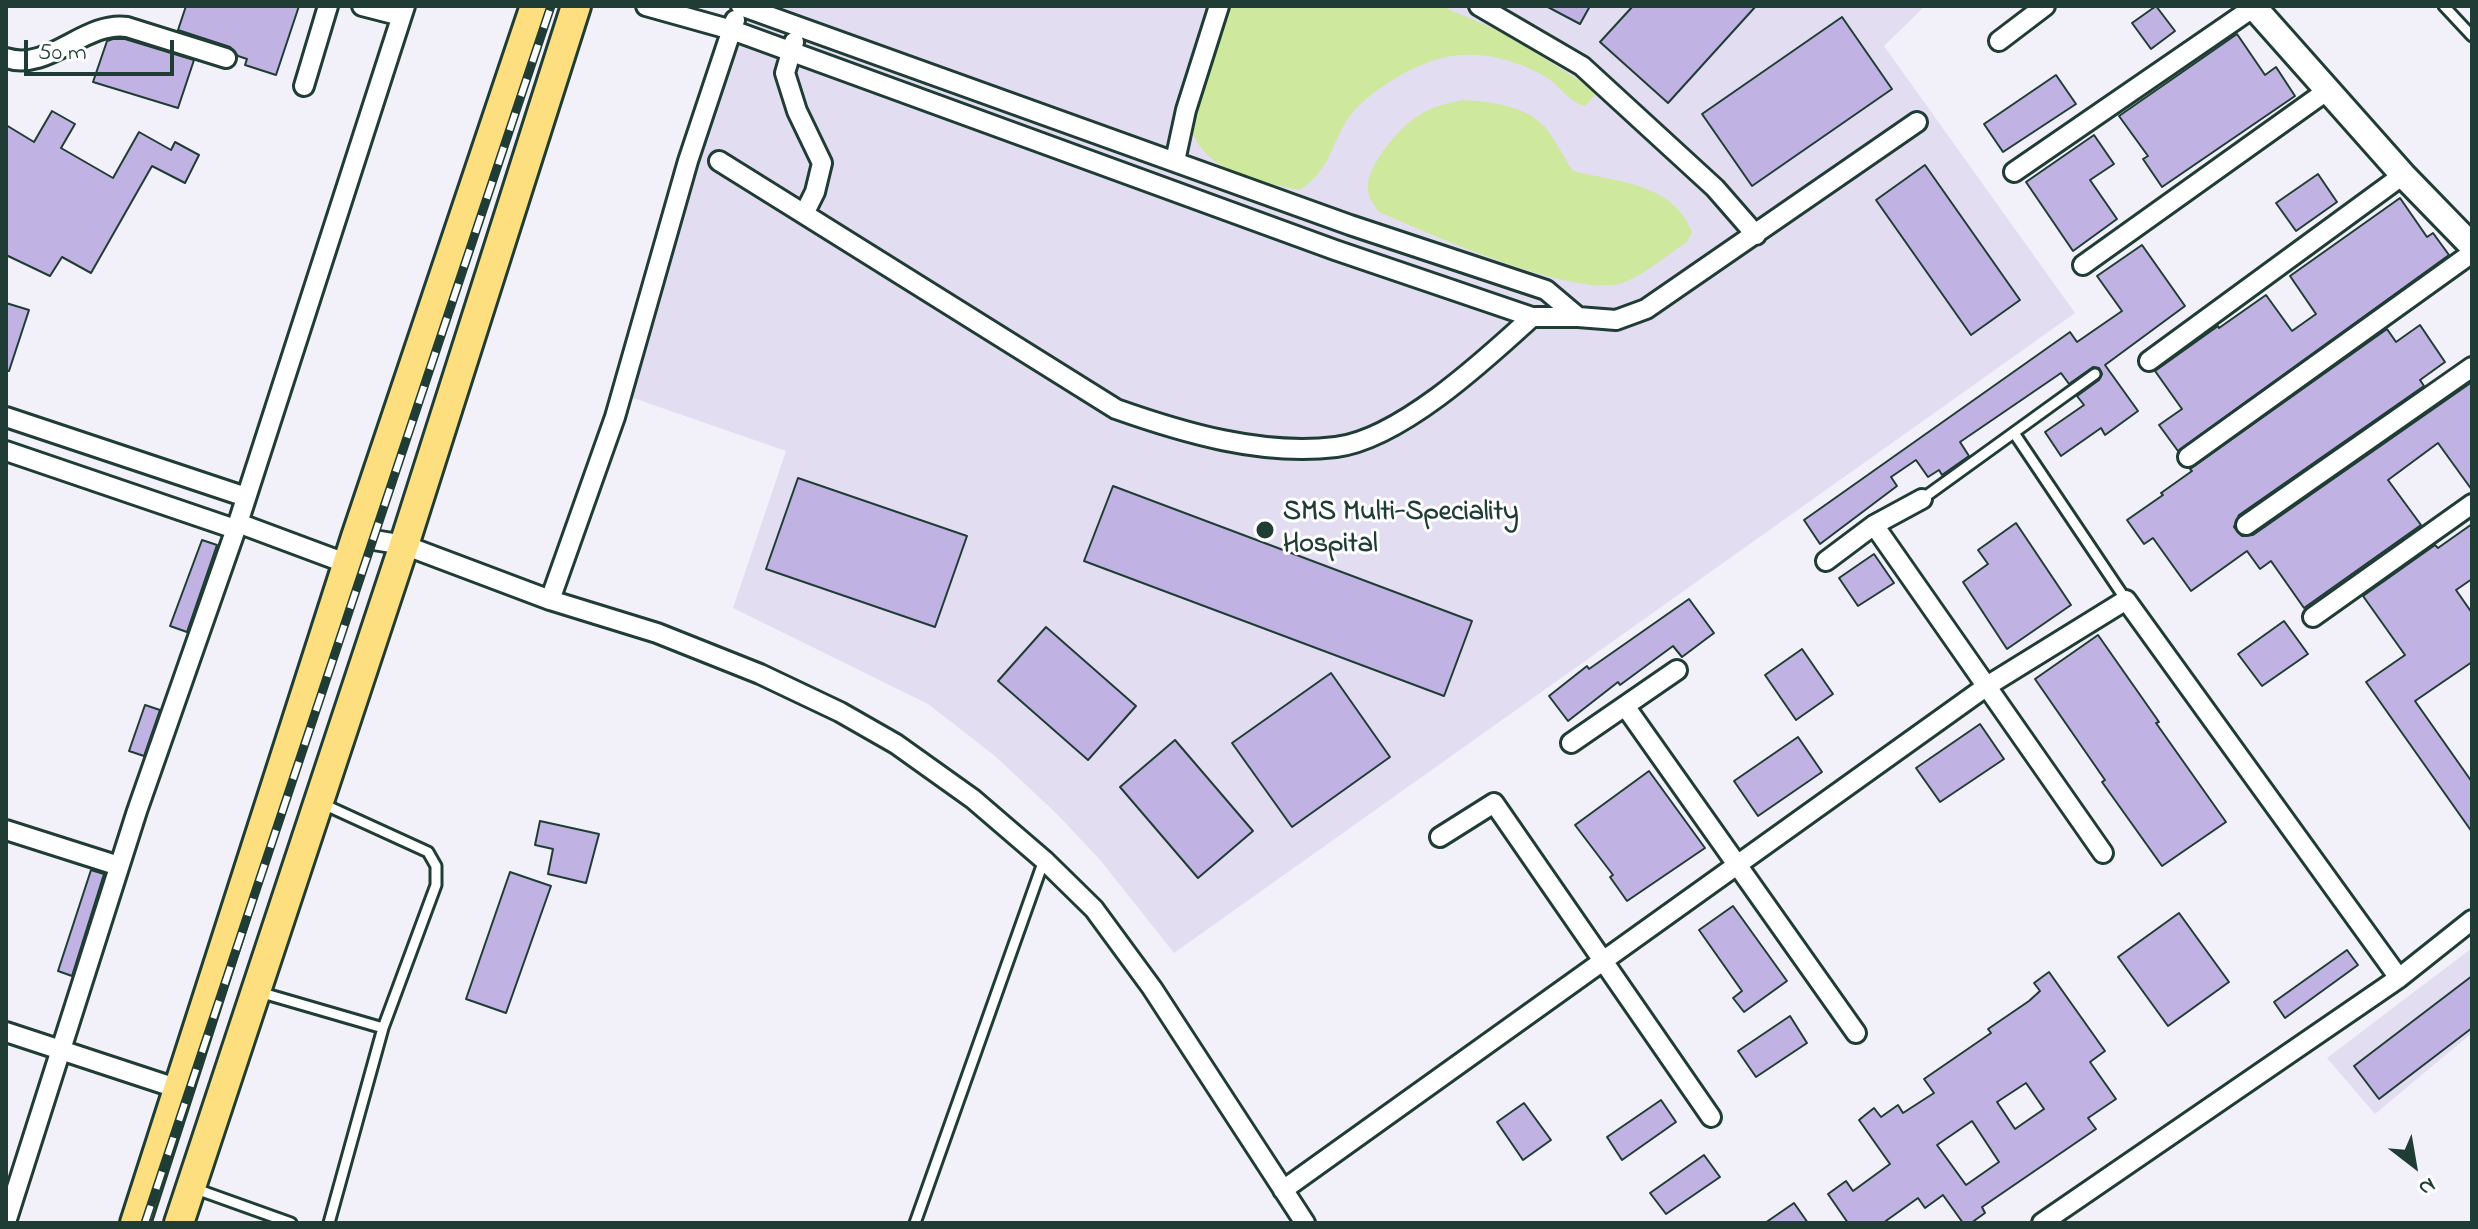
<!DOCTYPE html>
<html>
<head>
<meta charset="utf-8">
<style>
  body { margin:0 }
  #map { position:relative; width:2478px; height:1229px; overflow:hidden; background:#f2f0f9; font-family:"Indie Flower",sans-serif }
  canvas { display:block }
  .frame { position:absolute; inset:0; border:8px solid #1f3d34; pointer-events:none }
  .north { position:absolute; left:2374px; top:1125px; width:80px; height:80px; -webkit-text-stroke:6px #fff; paint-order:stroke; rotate:149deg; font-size:22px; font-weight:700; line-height:32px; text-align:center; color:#1f3d34 }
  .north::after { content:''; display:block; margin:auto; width:28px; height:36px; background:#1f3d34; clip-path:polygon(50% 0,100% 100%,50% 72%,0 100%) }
  .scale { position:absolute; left:24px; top:40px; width:150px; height:36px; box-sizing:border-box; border:4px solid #1f3d34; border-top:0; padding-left:10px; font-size:24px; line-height:28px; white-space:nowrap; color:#1f3d34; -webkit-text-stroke:6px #fff; paint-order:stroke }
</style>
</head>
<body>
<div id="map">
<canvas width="2478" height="1229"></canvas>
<div class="frame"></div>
<div class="north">N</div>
<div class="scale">50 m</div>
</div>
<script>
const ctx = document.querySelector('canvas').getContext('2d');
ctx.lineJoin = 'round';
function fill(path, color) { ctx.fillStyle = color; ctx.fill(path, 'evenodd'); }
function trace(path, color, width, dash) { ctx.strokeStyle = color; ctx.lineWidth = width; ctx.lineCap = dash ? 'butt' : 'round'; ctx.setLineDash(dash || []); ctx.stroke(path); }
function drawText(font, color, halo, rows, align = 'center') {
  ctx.font = font + ' "Indie Flower",sans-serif'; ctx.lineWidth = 6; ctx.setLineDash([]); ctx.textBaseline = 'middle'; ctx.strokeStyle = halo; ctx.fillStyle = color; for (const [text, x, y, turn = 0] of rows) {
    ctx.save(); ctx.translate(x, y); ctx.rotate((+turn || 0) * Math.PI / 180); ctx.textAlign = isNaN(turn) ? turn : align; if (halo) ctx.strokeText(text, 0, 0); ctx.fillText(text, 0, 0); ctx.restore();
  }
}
const built = new Path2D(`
  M739 6H1925L1884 46 2075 313 1174 953 1101 861 1058 815 995 756 928 704 733 608 786 451 613 391Z
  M2472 948V1033L2375 1114 2327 1058Z`);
const green = new Path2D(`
  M1215 6H1441L1504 33 1593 89 1595 95 1585 106C1570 103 1559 85 1546 77 1536 71 1523 65 1512 62 1493 55 1470 53 1451 56 1418 61 1365 92 1347 120 1329 149 1331 168 1300 190 1266 183 1215 175 1196 140 1183 116 1208 35 1215 6Z
  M1463 100C1492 102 1525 105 1546 128 1556 141 1564 158 1573 171 1618 182 1673 183 1692 232L1687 242C1667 255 1647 273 1625 282 1580 302 1426 232 1379 212 1373 204 1366 194 1368 183 1371 162 1398 129 1416 117 1431 107 1446 103 1463 100Z`);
const building = new Path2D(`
  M186 6H299L276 75 245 65 247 59 238 56 230 47 178 30Z
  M1546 6H1590L1580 24Z
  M1633 6H1756L1668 103 1600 42Z
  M2156 6 2175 31 2151 49 2132 23Z
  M1842 17 1892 89 1752 186 1702 114Z
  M2237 34 2265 75 2276 67 2295 96 2162 187 2143 159 2148 156 2119 116Z
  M113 39H125L194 60 178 108 93 82 107 41Z
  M2056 75 2076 104 2003 152 1984 124Z
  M52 111 75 124 61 148 113 178 139 132 171 150 175 142 199 155 185 183 152 166 91 273 62 257 50 276 6 255V125L34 142Z
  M2094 135 2114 164 2090 180 2117 219 2073 251 2026 182Z
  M1925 165 2020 300 1971 335 1876 200Z
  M2318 174 2337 202 2296 231 2276 203Z
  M2400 198 2427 237 2433 233 2449 255 2178 451 2159 425 2182 409 2155 371 2218 326 2219 328 2266 295 2292 331 2316 314 2290 276Z
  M2142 245 2185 306 2105 365 2138 411 2105 435 2101 428 2061 456 2045 432 2084 405 2077 396 2099 380 2102 374 2099 368 2093 367 2069 384 2061 373 1960 442 1969 456 1942 475 1939 470 1928 477 1916 460 1891 477 1897 486 1820 544 1804 520 2070 332 2077 342 2122 311 2097 276Z
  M6 303 29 310 9 371H6Z
  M2420 325 2445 362 2420 380 2424 386 2239 515 2234 527 2242 536 2253 535 2472 382V490L2438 443 2388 480 2421 525 2304 608 2271 561 2260 569 2247 551 2191 591 2153 538 2144 544 2127 520 2163 495 2161 493 2192 471 2190 469 2387 329 2396 342Z
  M798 478 967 536 935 627 766 569Z
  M1113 486 1472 621 1444 696 1084 561Z
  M2016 523 2071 605 2007 649 1963 582 1988 564 1978 550Z
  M2472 524V579L2456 590 2472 613V662L2415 701 2472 782V832L2366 682 2405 655 2363 596 2435 545 2438 548Z
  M202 540 217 545 187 632 170 626Z
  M1874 554 1894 583 1858 606 1839 578Z
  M1689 599 1714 633 1682 657 1673 646 1620 685 1618 682 1568 721 1549 696 1587 666 1589 669Z
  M2284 621 2308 654 2262 686 2238 654Z
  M1046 627 1136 706 1088 760 998 681Z
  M2098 635 2159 722 2156 723 2226 822 2162 866 2102 782 2105 780 2035 679Z
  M1802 649 1833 694 1796 720 1765 675Z
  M1331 673 1390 757 1292 827 1232 743Z
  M145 705 160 710 144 756 129 751Z
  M1980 724 2004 759 1940 802 1916 768Z
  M1798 737 1822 772 1758 816 1734 781Z
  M1175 740 1253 831 1198 878 1120 787Z
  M1649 771 1705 848 1627 901 1610 877 1613 875 1575 825Z
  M540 821 599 834 586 883 548 874 553 849 535 845Z
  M91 870 104 874 72 976 58 971Z
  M510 872 551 886 506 1013 466 999Z
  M1733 906 1787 981 1744 1012 1733 998 1742 991 1699 930Z
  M2179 913 2229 982 2168 1026 2118 957Z
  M2347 950 2358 965 2285 1018 2274 1002Z
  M2049 972 2105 1051 2090 1062 2116 1099 2088 1118 2096 1129 1982 1207 1985 1213 1971 1223H1963L1943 1195 1925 1208 1918 1198 1883 1223H1848L1828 1194 1846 1181 1853 1191 1890 1164 1859 1120 1874 1108 1881 1117 1898 1105 1903 1113 1934 1093 1924 1079 1991 1033 1988 1029 2029 1001 2040 991 2034 983ZM2026 1083 2044 1109 2015 1129 1997 1102ZM1972 1121 1999 1162 1966 1185 1937 1145Z
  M2472 976V1028L2379 1099 2354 1066Z
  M1790 1016 1807 1043 1756 1077 1738 1051Z
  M1661 1100 1676 1122 1622 1160 1607 1137Z
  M1524 1103 1551 1140 1523 1160 1497 1122Z
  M1704 1155 1720 1177 1666 1214 1650 1193Z
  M1794 1203 1808 1223H1765Z`);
const lane = new Path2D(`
  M2444 6 2472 36
  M2014 433 2126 600
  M1922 499 2095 374
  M323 804 428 852 436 866V885L383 1028 329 1223
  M259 992 383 1028
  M196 1189 291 1223
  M915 1223 1044 860`);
const street = new Path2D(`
  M362 6 401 16
  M646 6 732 30 1335 250 1532 317H1578L1546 290 1350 225 741 6
  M1479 6 1582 66 1715 188 1756 235
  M1999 41 2045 6
  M6 58C49 72 84 21 127 27L226 58
  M304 86 328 6
  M719 161 804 214 815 192 822 163 797 111 785 73 794 42
  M1175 161 1186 110 1219 6
  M2014 172 2254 7
  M804 214 1116 409C1184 433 1262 456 1336 447 1400 439 1485 360 1532 317
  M2083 265 2328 90
  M1578 317 1616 320 1646 309 1917 122
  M2149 361 2403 175
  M6 417 246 497
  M6 451 235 529
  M2188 457 2472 253
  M238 523 348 564
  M1874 525 2103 853
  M2246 525 2472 367
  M356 537 404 545 550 600 657 633 760 674 840 712 896 744 973 799 1044 860 1094 909 1152 988 1305 1223
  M1826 561 1874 525 1922 499
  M550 600 615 417 688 161 735 20
  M2313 617 2472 504
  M1625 706 1856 1033
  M1571 743 1677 670
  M6 830 119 866
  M1440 837 1494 803 1711 1117
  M6 1032 179 1089
  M1283 1190 1987 686 2126 600 2399 978
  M6 1222 137 811 238 523 405 6
  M2042 1223 2399 978 2472 920`);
const secondary = new Path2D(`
  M2253 6 2403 175 2472 246`);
const primary = new Path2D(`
  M135 1223 356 537 535 6
  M179 1223 404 545 576 6`);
const rail = new Path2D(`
  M145 1223 551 6`);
const markers = [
  [1265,530,10,"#1f3d34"]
];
const poiNames = [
  ["SMS Multi-Speciality",1283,514],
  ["Hospital",1283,546]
];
fill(built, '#e3ddf2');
fill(green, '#cee89e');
fill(building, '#c0b2e3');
trace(building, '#1f3d34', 2);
trace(lane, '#1f3d34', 15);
trace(street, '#1f3d34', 24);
trace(secondary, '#1f3d34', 30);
trace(primary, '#1f3d34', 34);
trace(lane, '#fff', 9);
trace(street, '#fff', 18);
trace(secondary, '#fff', 24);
trace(primary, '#fedf80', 28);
trace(rail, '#1f3d34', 9);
trace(rail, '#fff', 6, [18]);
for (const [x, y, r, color] of markers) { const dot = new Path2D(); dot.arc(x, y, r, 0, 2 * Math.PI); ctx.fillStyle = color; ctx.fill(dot); trace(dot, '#fff', 3); }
drawText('bold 28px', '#1f3d34', '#fff', poiNames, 'left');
</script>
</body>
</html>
